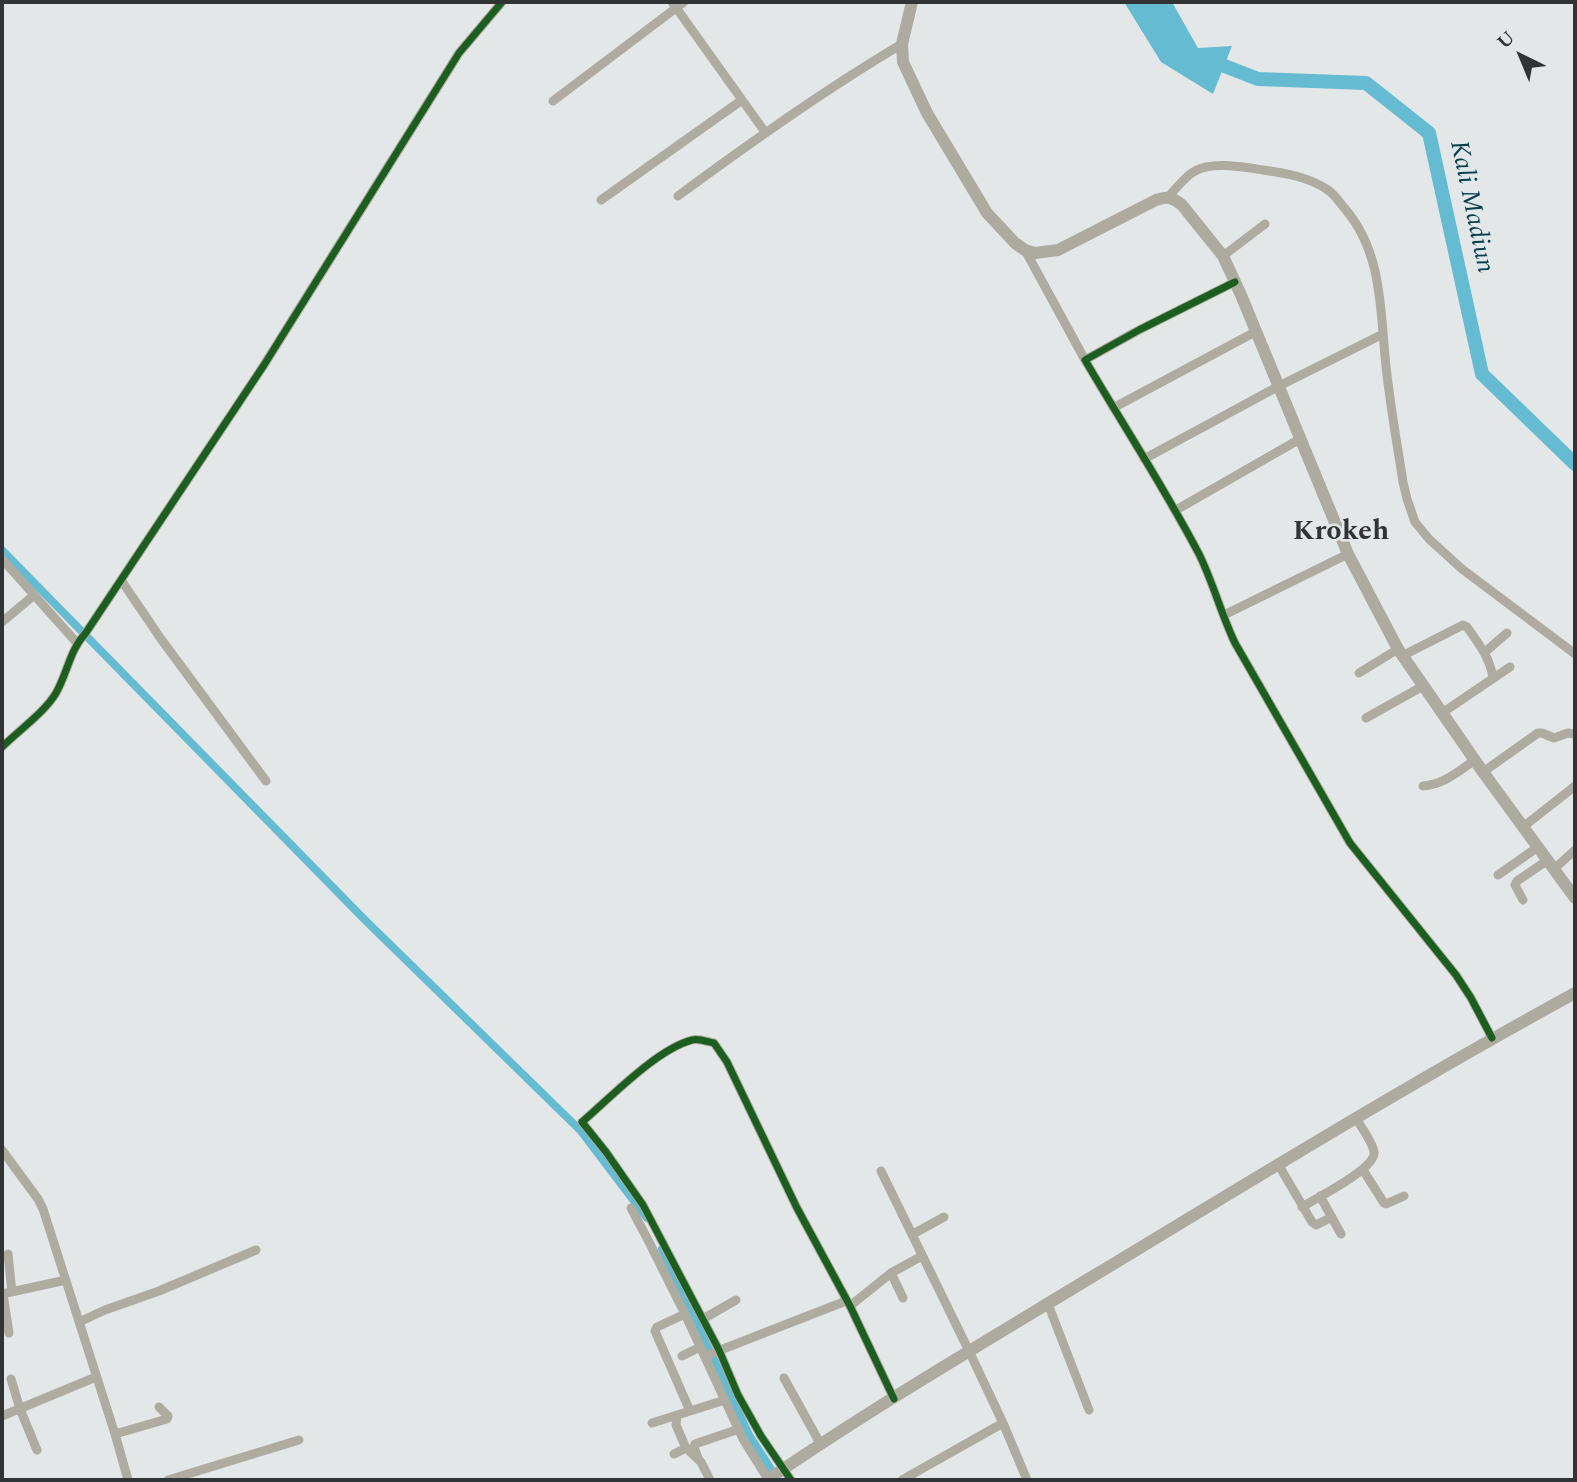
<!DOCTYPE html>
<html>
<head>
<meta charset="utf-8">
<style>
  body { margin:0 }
  #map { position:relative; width:1577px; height:1482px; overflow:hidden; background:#e4e7e8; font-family:Spectral,serif }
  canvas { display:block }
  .frame { position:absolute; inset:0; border:4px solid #313334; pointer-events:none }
  .north { position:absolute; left:1486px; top:21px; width:70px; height:70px; -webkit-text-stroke:5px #e2e8ea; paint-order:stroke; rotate:317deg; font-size:19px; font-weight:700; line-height:28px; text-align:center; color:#313334 }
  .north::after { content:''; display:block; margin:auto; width:24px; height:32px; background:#313334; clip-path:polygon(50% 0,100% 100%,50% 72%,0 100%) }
</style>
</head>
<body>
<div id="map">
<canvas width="1577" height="1482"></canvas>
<div class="frame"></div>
<div class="north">U</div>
</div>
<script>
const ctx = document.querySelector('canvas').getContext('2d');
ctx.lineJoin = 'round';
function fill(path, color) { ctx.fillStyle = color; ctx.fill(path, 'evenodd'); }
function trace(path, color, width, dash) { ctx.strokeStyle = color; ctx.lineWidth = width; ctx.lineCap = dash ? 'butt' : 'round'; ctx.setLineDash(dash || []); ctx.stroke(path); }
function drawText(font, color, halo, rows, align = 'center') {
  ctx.font = font + ' Spectral,serif'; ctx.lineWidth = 5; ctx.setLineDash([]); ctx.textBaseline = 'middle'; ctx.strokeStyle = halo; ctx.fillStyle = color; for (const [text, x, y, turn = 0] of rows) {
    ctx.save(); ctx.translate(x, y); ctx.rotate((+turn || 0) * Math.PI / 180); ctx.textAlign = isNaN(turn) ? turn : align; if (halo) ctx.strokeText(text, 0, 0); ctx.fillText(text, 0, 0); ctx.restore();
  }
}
const water = new Path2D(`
  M1124 2H1172L1198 48 1232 46 1213 94 1161 62Z`);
const canal = new Path2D(`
  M2 550 365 920 581 1131 647 1218
  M662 1249 749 1435 778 1480`);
const river = new Path2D(`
  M1209 60 1258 79 1366 83 1429 133 1482 374 1575 464`);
const street = new Path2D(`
  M672 2 765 132
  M553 101 684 2
  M678 196C751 142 824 90 902 44
  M1168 197C1176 189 1185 176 1195 171 1212 161 1244 167 1263 170 1285 173 1309 177 1328 190 1335 195 1341 204 1346 210 1383 254 1380 312 1386 366 1390 405 1397 443 1403 482L1407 499 1415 522 1429 539 1462 569 1575 654
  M601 200 742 100
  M1025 250 1085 360
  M1223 256 1265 224
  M1235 282 1139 330 1085 360C1123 425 1164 487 1199 554 1213 582 1221 614 1235 643L1350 843 1456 975 1471 998 1492 1038
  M1113 408 1255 332
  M1144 459 1279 386 1383 334
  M1176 510 1300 439
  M2 559 77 643
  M121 580 161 639 266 781
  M1224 615 1348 554
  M2 622 33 596
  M1485 652 1507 633
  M1402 656 1463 625 1467 627C1479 644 1490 658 1493 678
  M1359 673 1398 649
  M1442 713 1510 667
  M1366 718 1423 686
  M2 747C18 731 45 712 56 693 67 674 70 650 85 634L264 365 459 53 502 2
  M1483 772 1538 733H1542L1554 738 1568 733 1575 734
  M1423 786C1443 785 1459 771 1475 760
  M1523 827 1575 786
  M1554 869 1575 850
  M1498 875 1538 847
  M1523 900 1515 885 1517 881 1548 860
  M2 1150 38 1199 43 1209 115 1434 128 1480
  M1278 1164 1312 1222 1316 1225 1332 1217
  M1363 1170 1384 1203 1386 1204 1404 1196
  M881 1171 969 1351 1003 1423 1027 1480
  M1320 1196 1341 1234
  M1302 1207C1316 1198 1376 1169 1374 1152 1373 1143 1361 1127 1356 1118
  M631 1208 646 1236 685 1314 743 1439 768 1479
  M913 1234 944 1217
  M8 1254 12 1292
  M891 1273 903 1298
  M2 1294 66 1280
  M3 1294 9 1333
  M1048 1304 1089 1410
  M850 1306 891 1273 922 1256
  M685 1314 657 1327 655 1331 690 1411
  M703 1319 736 1300
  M79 1322 105 1310 159 1291 256 1250
  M682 1356 700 1347
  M705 1356 846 1301
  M784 1378 821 1445
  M11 1379 20 1409 37 1450
  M677 1415 676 1425 686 1448 701 1462 710 1480
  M2 1416 96 1377
  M652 1423 725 1400
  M115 1434 167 1419 168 1416 159 1407
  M674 1454 686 1448
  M698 1458 694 1447 695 1444 739 1429
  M168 1480 299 1440
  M791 1480 761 1436 738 1395 719 1350 643 1205 606 1152 582 1122C610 1098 657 1049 692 1040 699 1038 707 1042 714 1043L727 1062 797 1208 850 1306 894 1399
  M902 1480 1003 1423`);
const secondary = new Path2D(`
  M912 2 902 44 903 62 927 113 987 213 1015 243 1025 250 1035 253 1058 250 1156 200C1167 196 1172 197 1182 205L1223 256 1241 295 1348 554 1398 649 1483 772 1575 898
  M767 1480C875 1406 988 1340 1100 1272 1257 1177 1414 1081 1575 993`);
const cycleway = new Path2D(`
  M1235 282 1139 330 1085 360C1123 425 1164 487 1199 554 1213 582 1221 614 1235 643L1350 843 1456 975 1471 998 1492 1038
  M2 747C18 731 45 712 56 693 67 674 70 650 85 634L264 365 459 53 502 2
  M791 1480 761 1436 738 1395 719 1350 643 1205 606 1152 582 1122C610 1098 657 1049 692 1040 699 1038 707 1042 714 1043L727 1062 797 1208 850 1306 894 1399`);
const waterNames = [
  ["Kali Madiun",1470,207,78]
];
const quarterNames = [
  ["Krokeh",1341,534]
];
fill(water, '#65bcd2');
trace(canal, '#65bcd2', 8);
trace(river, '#65bcd2', 14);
trace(street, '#aeaba0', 9);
trace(secondary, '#adaaa0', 12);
trace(cycleway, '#1b5e20', 7);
drawText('italic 26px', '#093f4c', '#e2e8ea', waterNames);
drawText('bold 28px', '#313334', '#e2e8ea', quarterNames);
</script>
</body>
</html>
